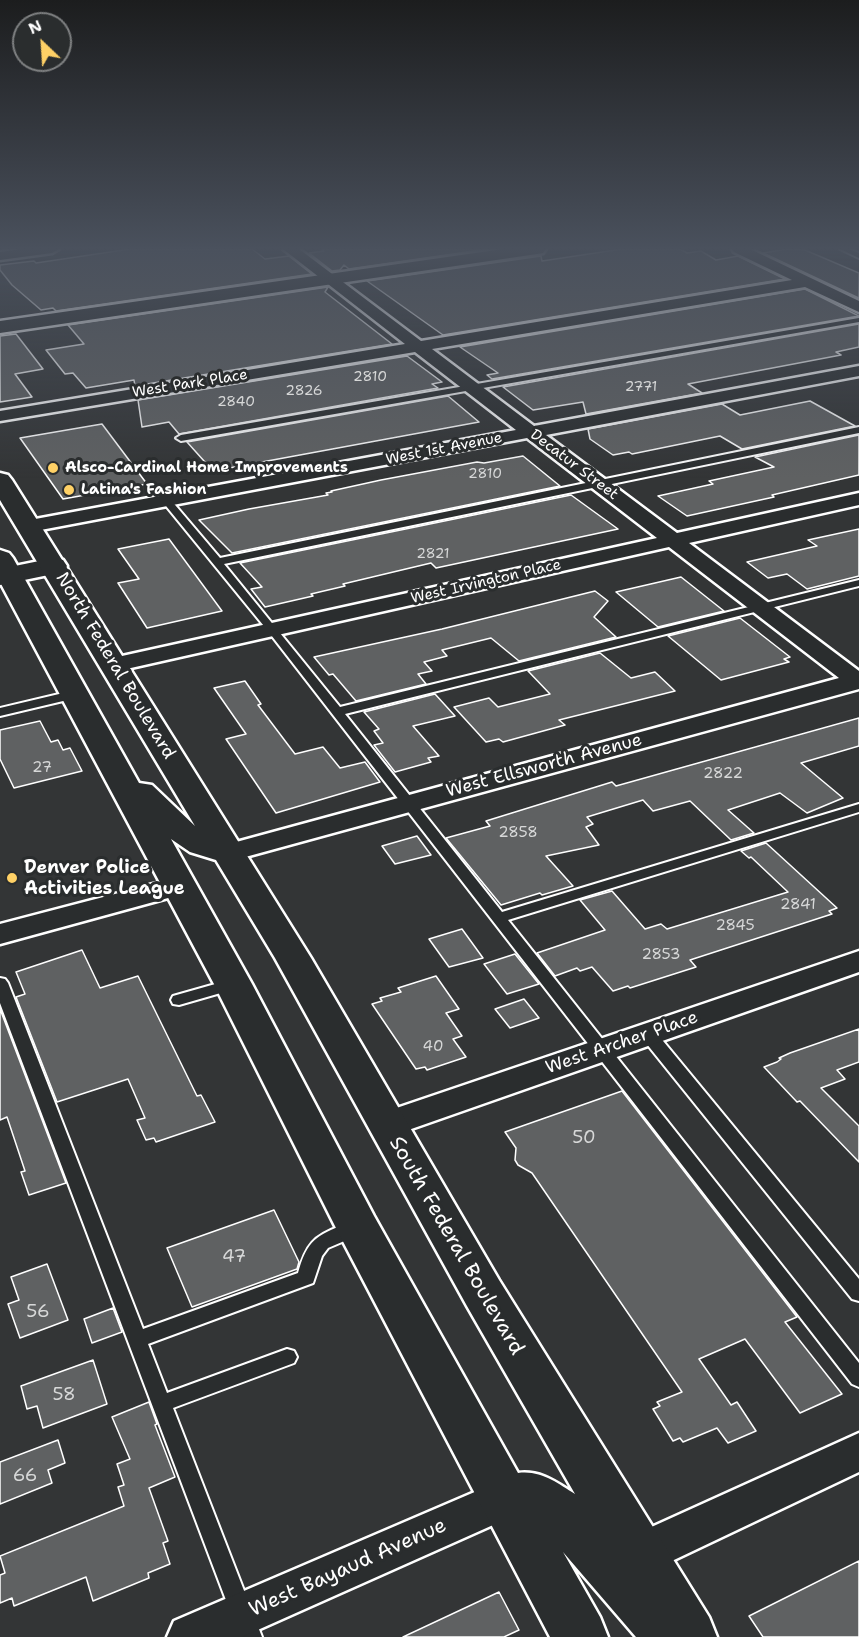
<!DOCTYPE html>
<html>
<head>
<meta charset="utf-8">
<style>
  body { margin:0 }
  #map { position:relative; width:859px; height:1637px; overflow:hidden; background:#333536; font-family:"Shantell Sans",sans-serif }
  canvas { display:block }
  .north { position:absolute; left:12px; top:12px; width:60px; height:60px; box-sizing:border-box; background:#2a2d2e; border:2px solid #7f8182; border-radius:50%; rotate:335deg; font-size:16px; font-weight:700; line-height:24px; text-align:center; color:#fff }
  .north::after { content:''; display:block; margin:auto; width:21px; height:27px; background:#ffd166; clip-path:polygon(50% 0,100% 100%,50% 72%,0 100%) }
</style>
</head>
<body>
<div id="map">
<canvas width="859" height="1637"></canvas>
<div class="north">N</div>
</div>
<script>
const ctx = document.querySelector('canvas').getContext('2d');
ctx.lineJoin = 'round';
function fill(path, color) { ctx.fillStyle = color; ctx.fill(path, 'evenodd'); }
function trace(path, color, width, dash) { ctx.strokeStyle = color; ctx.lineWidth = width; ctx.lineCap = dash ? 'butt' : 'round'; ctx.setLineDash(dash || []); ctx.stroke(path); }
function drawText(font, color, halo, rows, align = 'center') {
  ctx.font = font + ' "Shantell Sans",sans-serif'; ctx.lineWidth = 6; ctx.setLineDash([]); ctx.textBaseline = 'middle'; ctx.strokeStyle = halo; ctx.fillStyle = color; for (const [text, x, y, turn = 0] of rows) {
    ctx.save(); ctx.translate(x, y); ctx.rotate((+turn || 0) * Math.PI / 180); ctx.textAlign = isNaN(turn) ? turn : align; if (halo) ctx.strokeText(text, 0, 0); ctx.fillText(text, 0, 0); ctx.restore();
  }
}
const building = new Path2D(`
  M130 249H252L265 259 289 256 312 274 56 311 53 308 41 310 12 285 0 270V265L34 261 36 263Z
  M321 249H488L349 269 344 265 340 270 332 271 309 253 324 251Z
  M622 249H680L687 253 701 251 716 260 738 256 785 279 443 335 367 281 541 256 542 261Z
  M787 249 805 250 859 273V298L763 253Z
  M328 287 325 292 392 344 135 386 134 380 86 388 73 373 65 374 46 350 84 344 68 325Z
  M805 289 859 316 492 379 487 375 498 373 460 347Z
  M859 324V347L836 352 841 355 688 384 702 393 586 414 583 402 533 410 503 387Z
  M16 334 43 369 15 374 32 397 0 402V336Z
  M407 356 442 382 432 384 438 388 179 434 169 422 142 427 138 400Z
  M448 396 479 422 213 471 187 442Z
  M810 401 855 426 742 449 720 436 632 454 629 452 613 455 590 439 588 429 722 404 740 415Z
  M102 424 147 484 63 499 20 438Z
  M859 435V475L772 495 774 497 687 516 658 496 713 484 709 481 774 467 755 457Z
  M523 456 560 486 232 553 199 520 249 509 328 495 326 493 332 492 331 491 381 480 477 462 484 463Z
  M571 495 618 529 436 568 431 563 343 584 345 586 311 594 313 596 265 607 251 589 262 587 240 563Z
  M859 529V576L807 589 787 574 768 578 747 562 817 546 808 540Z
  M169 539 222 611 147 628 118 583 139 579 118 549Z
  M681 577 724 611 658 627 616 592Z
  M595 591 608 601 594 617 616 637 519 661 491 638 442 650 447 656 424 662 432 671 418 674 426 684 356 701 333 674 329 675 314 657 442 629Z
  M740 618 790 657 784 659 789 662 721 680 668 636Z
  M600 653 631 678 655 672 675 691 559 720 565 725 503 742 499 739 486 742 454 707 489 698 498 707 550 694 528 671Z
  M245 681 261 704 258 705 295 754 323 747 340 768 365 762 380 782 276 813 226 739 246 734 214 688Z
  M435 694 455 716 413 726 439 756 428 758 431 762 395 772 374 745 383 743 374 731 379 729 364 712Z
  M859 718V746L801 763 843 798 807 813 780 793 728 810 754 833 731 840 690 801 653 811 643 800 587 817 593 824 586 827 599 845 546 856 573 886 542 895 540 893 501 905 446 838 490 826 486 821 612 782 616 786Z
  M40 721 51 742 58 740 63 750 70 748 82 771 14 788 0 759V730Z
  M417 836 431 855 395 864 382 846Z
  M766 843 837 908 829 911 832 914 690 960 696 967 630 988 628 986 613 991 592 967 580 971 577 968 555 976 537 953 605 930 580 900 612 891 645 929 661 924 667 929 788 892 751 857 749 858 741 851Z
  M462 929 483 958 449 967 429 939Z
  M82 950 100 988 138 976 197 1096 201 1095 215 1122 156 1142 154 1138 146 1140 137 1120 145 1118 128 1079 57 1102 16 997 25 994 16 972Z
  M515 954 539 984 507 994 484 964Z
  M436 976 459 1009 446 1013 462 1036 453 1039 466 1057 427 1070 425 1067 416 1069 372 1004 382 1001 380 998 401 992 398 988Z
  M524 999 539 1018 510 1028 495 1009Z
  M0 1009 66 1183 29 1195 21 1172 25 1171 7 1117 0 1120Z
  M859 1029V1062L837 1070 845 1079 821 1088 859 1126V1162L800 1101 797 1102 764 1067 777 1062 781 1059 779 1058 790 1053Z
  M622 1091 797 1317 785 1322 842 1394 800 1413 745 1339 699 1359 731 1405 737 1402 756 1431 728 1443 717 1428 683 1442 680 1438 673 1441 653 1409 660 1406 657 1402 682 1392 532 1173 518 1165 515 1160 516 1148 505 1132Z
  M274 1210 299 1262 297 1269 192 1307 167 1248Z
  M47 1264 68 1320 20 1338 8 1304 19 1300 11 1277Z
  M113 1308 122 1332 92 1343 84 1319Z
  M93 1360 107 1404 43 1428 37 1406 27 1409 21 1386Z
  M149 1402 157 1424 155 1425 175 1477 149 1488 168 1541 163 1543 170 1564 148 1573 149 1578 93 1601 86 1577 14 1606 12 1598 0 1603V1575L5 1573 0 1556 124 1506 118 1487 124 1485 117 1464 130 1459 112 1417Z
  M58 1440 65 1463 48 1470 52 1483 0 1504V1462Z
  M859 1561V1637H763L749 1616Z
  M499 1592 519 1630 504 1637H403Z`);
const service = new Path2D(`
  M840 249H848L859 253V258Z
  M859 318V322L181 441 176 438 181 435Z
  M859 427V433L224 564 340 707 859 580V586L345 714 502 912 859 804V812L508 920 859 1363V1387L852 1384 268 631 162 501 170 499 220 558Z
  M76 690 80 691 82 694 80 697 0 716V708Z
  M0 978 5 979 8 983 143 1329 298 1273C306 1245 313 1236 341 1226 349 1224 355 1220 363 1223L366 1228 363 1233 328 1248 322 1256 313 1283 148 1344 167 1393 287 1349 294 1351 297 1357 294 1363 173 1408 262 1637H240L0 1003Z
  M233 979 238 980 241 984 238 988 179 1005 173 1004 171 1000 173 996Z
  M648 1028 654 1030 859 1279V1301L852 1299 642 1038 640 1034 642 1030Z`);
const minor = new Path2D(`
  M22 249H59L52 253 0 260V252Z
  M283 249H299L421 341 792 280 734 252 732 249H750L859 301V312L805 287 432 349 534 426 859 366V376L546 435 677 533 859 493V505L689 543 859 671V689L238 859 228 861 218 859 214 853 218 847 839 678 669 547 113 672 105 670 101 665 105 660 113 658 657 538 527 438 30 532 23 530 20 526 23 522 30 520 516 430 415 352 0 421V411L405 344Z
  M180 877 190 880 194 886 190 892 0 944V924Z
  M859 951V972L397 1134 385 1138 373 1134 368 1125 373 1116Z
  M859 1433V1472L655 1569 640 1575 625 1569 618 1554 625 1539Z
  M505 1479 520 1485 526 1499 520 1513 242 1637H167L174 1621Z`);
const tertiary = new Path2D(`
  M503 249H546L543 253 537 254 0 333V321Z
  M54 558 63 560 67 566 63 572 0 585V569Z`);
const primary = new Path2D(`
  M0 473 8 475 12 480 311 958 499 1280 709 1617 717 1637H636L563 1552 600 1617 608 1637H550L336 1228 214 984 0 582V550L9 553 13 558 139 783 152 785 195 826 0 500ZM171 839 190 852 216 860 275 958 467 1306 575 1494C557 1483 541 1470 518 1473L374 1216 252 984Z`);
const markers = [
  [53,468,6,"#ffd166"],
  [69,490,6,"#ffd166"],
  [12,878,6,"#ffd166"]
];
const farNumbernames = [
  ["2810",370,377],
  ["2771",641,387],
  ["2826",304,391],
  ["2840",236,402],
  ["2810",485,474],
  ["2821",433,554]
];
const farStreetnames = [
  ["West Park Place",190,384,-9],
  ["West 1st Avenue",444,449,-11],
  ["Decatur Street",574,465,37],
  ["West Irvington Place",486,582,-13]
];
const farPoinames = [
  ["Alsco-Cardinal Home Improvements",65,468],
  ["Latina's Fashion",81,490]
];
const numberNames = [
  ["27",42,768],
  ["2822",723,774],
  ["2858",518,833],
  ["2841",798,905],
  ["2845",735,926],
  ["2853",661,955],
  ["40",433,1047]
];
const streetNames = [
  ["North Federal Boulevard",115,666,59],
  ["West Ellsworth Avenue",544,766,-15],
  ["West Archer Place",622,1043,-19]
];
const poiNames = [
  ["Denver Police",24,868],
  ["Activities League",24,889]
];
const nearNumbernames = [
  ["50",584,1138],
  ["47",234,1257],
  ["56",38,1312],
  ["58",64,1395],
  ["66",25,1476]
];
const nearStreetnames = [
  ["South Federal Boulevard",456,1246,60],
  ["West Bayaud Avenue",348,1568,-24]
];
fill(building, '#5f6162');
trace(building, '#fff', 1.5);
trace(service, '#fff', 4);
trace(minor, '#fff', 5);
trace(tertiary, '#fff', 5);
trace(primary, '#fff', 5);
fill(service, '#2a2d2e');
fill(minor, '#2a2d2e');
fill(tertiary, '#2a2d2e');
fill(primary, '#2a2d2e');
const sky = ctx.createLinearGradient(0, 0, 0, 478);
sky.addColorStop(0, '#1c1d1e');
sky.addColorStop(0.52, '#4a515d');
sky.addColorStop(1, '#4a515d00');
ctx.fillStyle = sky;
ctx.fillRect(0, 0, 859, 478);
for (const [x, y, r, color] of markers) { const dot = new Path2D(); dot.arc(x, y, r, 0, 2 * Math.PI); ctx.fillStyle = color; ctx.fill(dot); trace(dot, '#2a2d2e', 2); }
drawText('14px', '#d7d8d8', null, farNumbernames);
drawText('15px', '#fff', '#2a2d2e', farStreetnames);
drawText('bold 15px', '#fff', '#2a2d2e', farPoinames, 'left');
drawText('15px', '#d7d8d8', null, numberNames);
drawText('18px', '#fff', '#2a2d2e', streetNames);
drawText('bold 18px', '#fff', '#2a2d2e', poiNames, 'left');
drawText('18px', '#d7d8d8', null, nearNumbernames);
drawText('21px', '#fff', '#2a2d2e', nearStreetnames);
</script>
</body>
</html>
